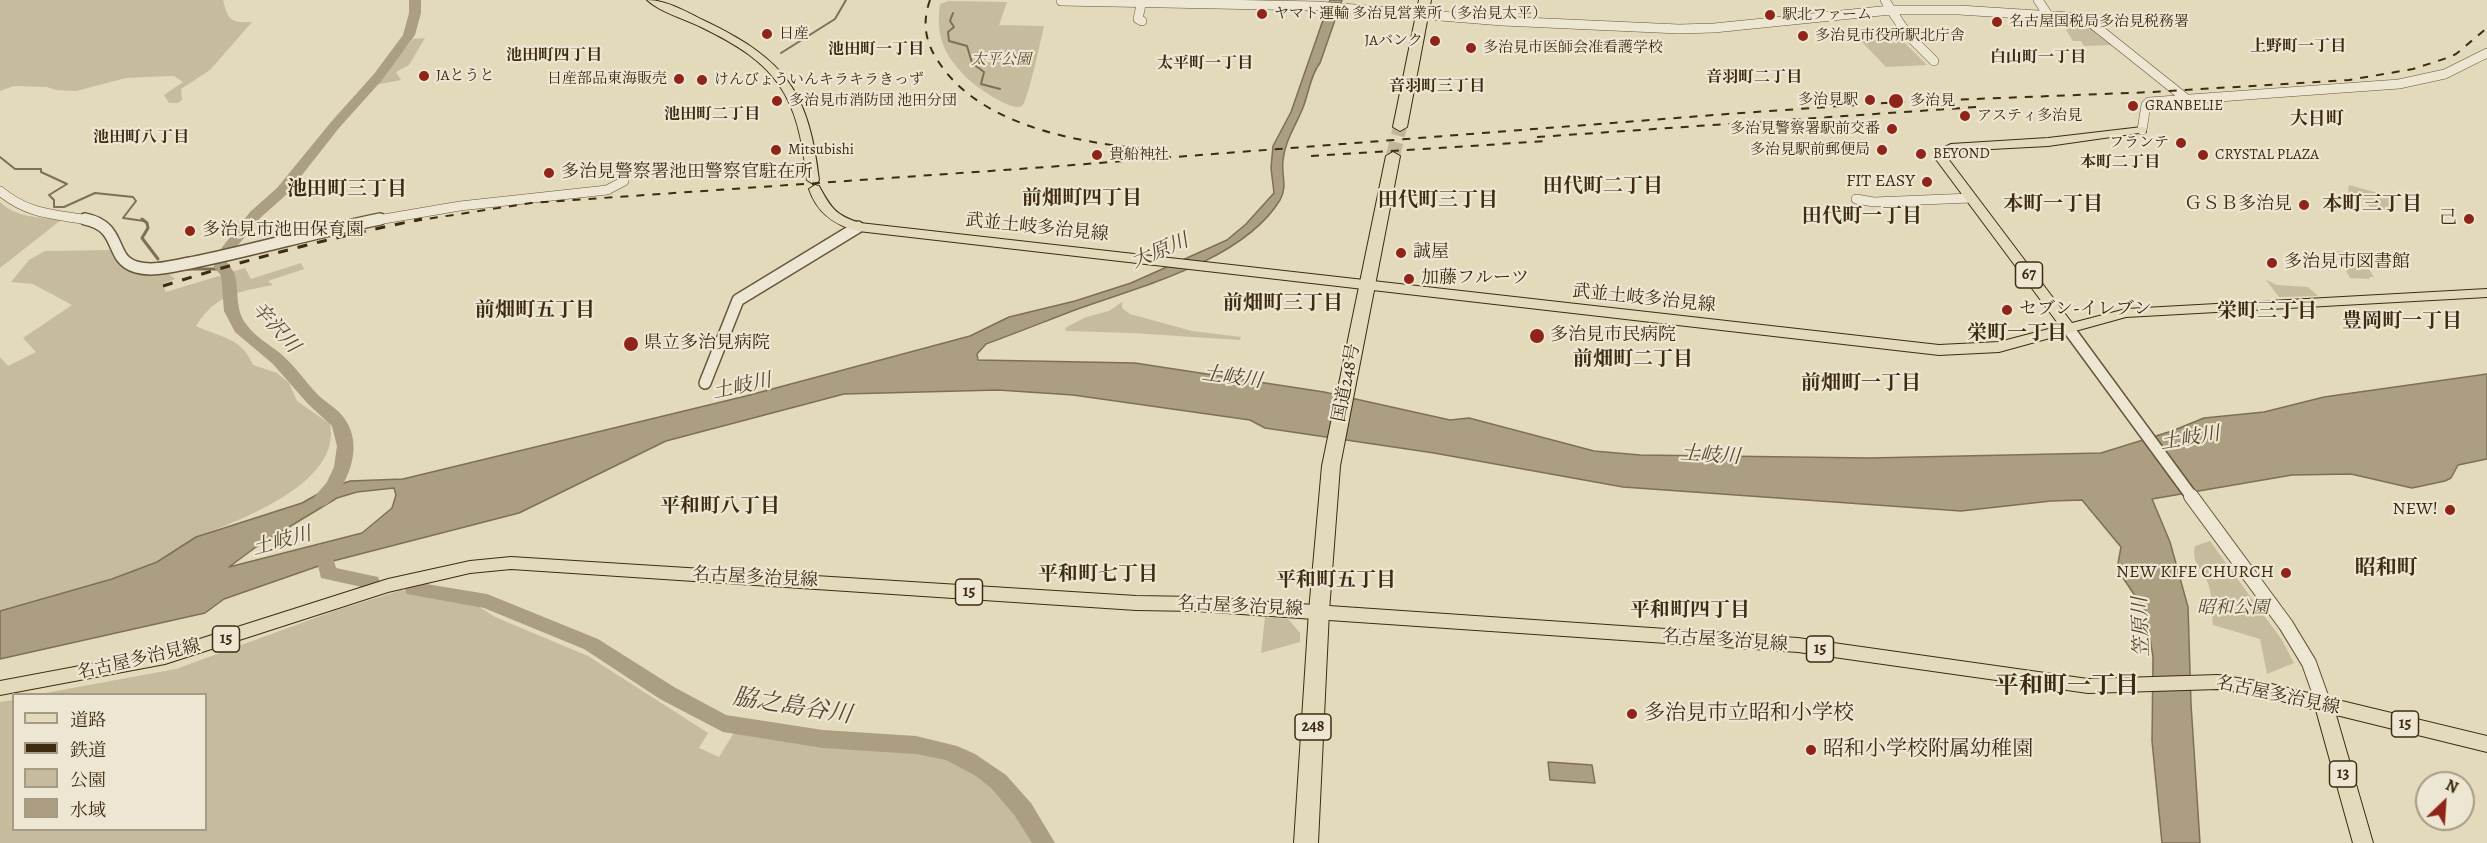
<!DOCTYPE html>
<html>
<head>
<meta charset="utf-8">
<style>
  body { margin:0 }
  #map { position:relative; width:2487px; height:843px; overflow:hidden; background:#e3d9bb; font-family:Alegreya,"Noto Serif JP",serif }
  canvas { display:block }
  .legend { position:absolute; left:12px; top:693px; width:195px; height:138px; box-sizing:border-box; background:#ede6d3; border:2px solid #a79b85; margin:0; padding:8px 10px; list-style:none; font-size:18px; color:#3e2b10 }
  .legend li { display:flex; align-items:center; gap:12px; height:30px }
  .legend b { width:30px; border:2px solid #a79b85 }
  .north { position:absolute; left:2415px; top:771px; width:60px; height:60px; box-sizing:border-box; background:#ede6d3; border:2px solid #a79b85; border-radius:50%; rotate:25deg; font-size:16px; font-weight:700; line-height:24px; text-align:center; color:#3e2b10 }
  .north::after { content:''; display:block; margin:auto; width:21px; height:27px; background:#8f2418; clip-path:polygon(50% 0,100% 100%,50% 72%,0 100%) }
</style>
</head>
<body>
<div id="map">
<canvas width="2487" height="843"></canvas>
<ul class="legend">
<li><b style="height:8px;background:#e3d9bb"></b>道路</li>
<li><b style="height:8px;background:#3e2b10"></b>鉄道</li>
<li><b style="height:16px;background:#c7bb9e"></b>公園</li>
<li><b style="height:16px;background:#ab9e81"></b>水域</li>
</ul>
<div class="north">N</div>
</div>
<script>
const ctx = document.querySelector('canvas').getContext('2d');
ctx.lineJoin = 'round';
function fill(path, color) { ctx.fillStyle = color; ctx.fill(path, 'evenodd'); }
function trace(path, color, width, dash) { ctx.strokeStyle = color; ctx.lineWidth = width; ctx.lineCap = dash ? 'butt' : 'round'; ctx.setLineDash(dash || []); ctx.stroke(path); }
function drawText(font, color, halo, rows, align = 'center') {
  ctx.font = font + ' Alegreya,"Noto Serif JP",serif'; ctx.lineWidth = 4.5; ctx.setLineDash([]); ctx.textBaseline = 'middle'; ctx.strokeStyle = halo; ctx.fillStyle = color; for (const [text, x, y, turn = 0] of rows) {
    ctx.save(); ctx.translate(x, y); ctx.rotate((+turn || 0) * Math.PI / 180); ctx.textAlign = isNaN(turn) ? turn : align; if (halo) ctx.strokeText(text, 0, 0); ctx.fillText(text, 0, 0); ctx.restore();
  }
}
const green = new Path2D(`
  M0 0H223C228 20 230 23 252 22L210 70 181 89 182 100 178 103H169L164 95 183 82 174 76H168L126 78 76 91 56 90 47 87 14 86 0 91Z
  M949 1 1007 2 999 25 1044 26C1041 39 1028 101 1022 106 1012 113 970 83 963 74 956 66 947 56 943 44 938 31 938 18 940 4Z
  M2070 21 2090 27 2114 45 2084 46 2081 41H2073L2063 25Z
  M425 38 409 65 396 72 401 80 375 85 413 39Z
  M1900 38 1927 65 1886 67 1861 41Z
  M2349 185 2393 197 2394 210H2372L2363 199 2348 194Z
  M0 202C16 218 40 217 61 220L0 268Z
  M110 250C120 277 141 271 165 270L175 279 162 284 166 292 245 268 251 279 301 263 304 269 268 281 273 285C238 292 216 294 196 326 220 338 241 336 253 365L277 373 289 383 297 401 330 424C342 484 239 520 197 537 181 544 169 557 153 563 104 584 51 596 0 611V357L8 366 36 352 23 338 72 305 33 284 11 282 29 260 45 251Z
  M2336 251 2359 254 2374 277H2369L2370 279 2350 278Z
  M2266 280 2277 285 2308 287 2318 296 2279 297Z
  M1122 302V308L1130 314 1192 331 1241 337 1240 340 1132 333 1066 331 1065 328 1086 317 1109 311Z
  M2210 541 2282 640 2294 663 2267 674 2260 639 2213 625C2211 612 2213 593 2207 581 2201 568 2191 562 2195 546Z
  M402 590 467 599 495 617 588 656 708 733 699 748 719 757 735 731C769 737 804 744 839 746 893 750 957 744 999 786 1014 802 1026 824 1037 843H0V702L13 700 14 830H206V694H40L176 669 334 611Z
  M1265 617 1288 619 1300 633V642L1261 653Z`);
const water = new Path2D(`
  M1330 0H1342L1320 63C1311 74 1309 91 1304 105 1297 124 1285 140 1283 160 1281 175 1288 186 1280 200 1243 261 1138 287 1075 310 1046 321 1016 333 986 344L977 354 978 360 1135 363 1324 392 1450 420 1469 418 1594 451 1640 455 1870 458 2101 453 2172 431 2204 418 2264 412 2324 397 2487 374V459L2458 465 2451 478 2445 481 2412 488 2351 474 2292 475 2152 499 2170 542 2188 607 2191 704 2200 843H2162L2152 741 2153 657 2146 612 2117 569 2121 547 2082 500 2051 501 1961 511 1623 487 1434 453 1265 428 1250 420 1073 395 998 390 844 394 666 441 519 513 333 561 224 599 205 613 0 659V611L112 579 157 562 196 537 302 503 327 489 350 481 403 479 746 396 970 336 1009 317 1075 301 1131 283 1227 240 1246 224 1274 193 1271 168 1273 146 1291 112ZM394 488 396 495 392 508 362 533 229 567 256 547 337 498 357 492Z
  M1548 762 1592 765 1595 783 1550 780Z`);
const streamFar1 = new Path2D(`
  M953 13 950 21 954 27 948 32 949 41 967 46 972 63 984 72 981 84 1000 89
  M781 53 835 19 846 0
  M0 157 15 169H41V172L67 184 49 195 54 200V207H64L95 193 133 197 136 201 123 218 144 221`);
const stream = new Path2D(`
  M142 219 147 223 148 228 142 238 158 259
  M187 269H222`);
const river = new Path2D(`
  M409 0H421V13L415 35 382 80 339 128 287 194 260 218 226 260C228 266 234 270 235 275 239 292 235 309 246 324 255 337 269 344 281 354 295 366 305 381 318 395 324 401 333 406 339 412 361 434 355 465 341 488 334 499 326 510 313 506L310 502 327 482 334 467 337 446 332 426 308 404 273 364 235 332 224 311 221 275 215 269 212 260 250 212 277 188 331 122 374 74 403 35 409 13Z
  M324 546 330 548 336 568 378 577 380 582 378 587 371 589 321 578 315 553 318 548Z
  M414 582 487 594 598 639 674 687 726 715 823 730 916 736 957 746 975 754 1006 775 1031 803 1055 843H1032L1015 816 991 788 976 776 946 760 916 754 823 748 723 732 660 699 584 649 484 608 407 594 405 589 407 584Z`);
const highwayTunnel = new Path2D(`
  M1393 156 1400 127`);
const minorFar2 = new Path2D(`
  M1142 0 1138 19 1142 21
  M2038 0 2048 15
  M1061 1 1318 6 1502 21 1679 29 1714 28 1891 10 1885 0
  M1891 10H1959L2085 18 2189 101
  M1891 10 1908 35 1934 61
  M2142 130 2146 105 2149 102 2399 84 2445 74 2487 53
  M0 191C30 216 57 214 93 221
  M1856 199 1874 202 1971 198
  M372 221 460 206 607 190 624 181`);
const minorFar1 = new Path2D(`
  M85 219C124 227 108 259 136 267 153 272 173 266 190 263 254 250 316 232 380 219
  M2068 328 2192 497
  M705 383 738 300 858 227`);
const minor = new Path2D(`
  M2191 496 2286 625 2309 663 2324 705`);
const major = new Path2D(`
  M647 0C668 0 688 13 707 22 786 60 809 93 819 180L817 183 813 184 807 180C798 95 778 64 701 27 684 19 660 12 647 0Z
  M2142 127 2146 128V132L2048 146 1954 151 1946 156 2072 323 2126 309 2487 289V297L2126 317 1999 352 1939 355 858 231C834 225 817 213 809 189L815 185 819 186C831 208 835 215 860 223L1939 345 1999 342 2060 326 1935 158V152L1951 144 2048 138Z
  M511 557 1136 596 1197 597 1798 638 2088 679 2218 675 2263 682 2487 736V752L2336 715 2373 843H2353L2316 710 2263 696 2218 689 2088 693 1798 652 1197 611 1136 610 511 569 470 573 388 592 165 664 0 695V681L165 650 388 579 470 561Z`);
const highway = new Path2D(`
  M1419 0H1431L1407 127 1400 131 1393 127Z
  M1393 152 1400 156 1340 466 1329 611 1318 843H1294L1309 611 1322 466 1386 156Z`);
const railFar1 = new Path2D(`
  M930 0C922 22 925 42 938 61 983 131 1092 145 1169 151
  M1537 137 1977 107
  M1311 156 1548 141
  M414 221 531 203 1047 167 1727 114 1899 102 2153 92 2349 80 2413 69 2447 58 2456 54 2487 28`);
const rail = new Path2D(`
  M163 286C248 259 334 237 422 219`);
const markers = [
  [1262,14,6,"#8f2418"],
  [1770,15,6,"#8f2418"],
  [1997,22,6,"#8f2418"],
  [767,34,6,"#8f2418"],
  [1803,36,6,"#8f2418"],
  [1435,41,6,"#8f2418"],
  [1471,48,6,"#8f2418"],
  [424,76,6,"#8f2418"],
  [679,79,6,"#8f2418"],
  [702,80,6,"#8f2418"],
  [1870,100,6,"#8f2418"],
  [777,101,6,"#8f2418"],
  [1896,101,8,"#8f2418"],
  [2133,106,6,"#8f2418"],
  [1965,116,6,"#8f2418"],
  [1892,129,6,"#8f2418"],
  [2181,143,6,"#8f2418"],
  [776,150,6,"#8f2418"],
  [1882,150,6,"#8f2418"],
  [1921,154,6,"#8f2418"],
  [1097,155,6,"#8f2418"],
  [2203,155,6,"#8f2418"],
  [549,173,6,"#8f2418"],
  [1927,182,6,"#8f2418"],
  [2304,205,6,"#8f2418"],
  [2469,219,6,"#8f2418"],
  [190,231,6,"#8f2418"],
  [1401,253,6,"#8f2418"],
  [2272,263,6,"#8f2418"],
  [1409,279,6,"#8f2418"],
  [2007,310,6,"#8f2418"],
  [1537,336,8,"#8f2418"],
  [631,344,8,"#8f2418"],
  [2450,510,6,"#8f2418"],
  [2286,573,6,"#8f2418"],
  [1632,714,6,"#8f2418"],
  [1811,750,6,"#8f2418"]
];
const farPoinames = [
  ["ヤマト運輸 多治見営業所（多治見太平）",1274,14],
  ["駅北ファーム",1782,15],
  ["名古屋国税局多治見税務署",2009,22],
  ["日産",779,34],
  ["多治見市役所駅北庁舎",1815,36],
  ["JAバンク",1423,41,"right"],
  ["多治見市医師会准看護学校",1483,48],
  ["JAとうと",436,76],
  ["日産部品東海販売",667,79,"right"],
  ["けんびょういんキラキラきっず",714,80],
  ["多治見駅",1858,100,"right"],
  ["多治見市消防団 池田分団",789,101],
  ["多治見",1910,101],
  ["GRANBELIE",2145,106],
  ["アスティ多治見",1977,116],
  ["多治見警察署駅前交番",1880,129,"right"],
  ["フランテ",2169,143,"right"],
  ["Mitsubishi",788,150],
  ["多治見駅前郵便局",1870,150,"right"],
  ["BEYOND",1933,154],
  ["貴船神社",1109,155],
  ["CRYSTAL PLAZA",2215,155]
];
const farParknames = [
  ["太平公園",1001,60]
];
const farNeighbourhoodnames = [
  ["上野町一丁目",2298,47],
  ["池田町一丁目",876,50],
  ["池田町四丁目",554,56],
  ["白山町一丁目",2038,58],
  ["太平町一丁目",1205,64],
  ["音羽町二丁目",1754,78],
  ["音羽町三丁目",1437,87],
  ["池田町二丁目",712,115],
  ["池田町八丁目",141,138],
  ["本町二丁目",2120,163]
];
const shields = [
  [2029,275,27],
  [969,592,27],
  [226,639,27],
  [1820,649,27],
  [2405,724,27],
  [1313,727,36],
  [2343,774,27]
];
const shieldNames = [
  ["67",2029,275],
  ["15",969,592],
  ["15",226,639],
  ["15",1820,649],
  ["15",2405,724],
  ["248",1313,727],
  ["13",2343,774]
];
const farQuarternames = [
  ["大日町",2317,120]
];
const poiNames = [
  ["多治見警察署池田警察官駐在所",561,173],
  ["FIT EASY",1915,182,"right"],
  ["ＧＳＢ多治見",2292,205,"right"],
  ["己",2457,219,"right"],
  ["多治見市池田保育園",202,231],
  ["誠屋",1413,253],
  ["多治見市図書館",2284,263],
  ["加藤フルーツ",1421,279],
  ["セブン-イレブン",2019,310],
  ["多治見市民病院",1550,336],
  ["県立多治見病院",644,344],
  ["NEW!",2438,510,"right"],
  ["NEW KIFE CHURCH",2274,573,"right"]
];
const streetNames = [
  ["武並土岐多治見線",1037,228,6],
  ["武並土岐多治見線",1644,299,6],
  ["国道248号",1347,383,-79],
  ["名古屋多治見線",755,578,3],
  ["名古屋多治見線",1240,607,3],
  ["名古屋多治見線",1725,641,4],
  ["名古屋多治見線",139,660,-13],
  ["名古屋多治見線",2278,696,12]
];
const parkNames = [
  ["昭和公園",2233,609]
];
const neighbourhoodNames = [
  ["田代町二丁目",1603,187],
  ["池田町三丁目",347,190],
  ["前畑町四丁目",1082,199],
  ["田代町三丁目",1438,201],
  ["本町一丁目",2053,205],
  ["本町三丁目",2372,205],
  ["田代町一丁目",1862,217],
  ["前畑町三丁目",1283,304],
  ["前畑町五丁目",535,311],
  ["栄町三丁目",2267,312],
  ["豊岡町一丁目",2402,322],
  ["栄町一丁目",2017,334],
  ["前畑町二丁目",1633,360],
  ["前畑町一丁目",1861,384],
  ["平和町八丁目",720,507],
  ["平和町七丁目",1098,575],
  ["平和町五丁目",1336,581],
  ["平和町四丁目",1690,611]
];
const waterNames = [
  ["大原川",1160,252,-23],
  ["辛沢川",275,328,48],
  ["土岐川",1232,378,8],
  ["土岐川",742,387,-12],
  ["土岐川",2190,439,-9],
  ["土岐川",1710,456,4],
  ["土岐川",282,542,-15],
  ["笠原川",2142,627,-92]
];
const quarterNames = [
  ["昭和町",2386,569]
];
const nearPoinames = [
  ["多治見市立昭和小学校",1644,714],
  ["昭和小学校附属幼稚園",1823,750]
];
const nearNeighbourhoodnames = [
  ["平和町一丁目",2067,687]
];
const nearWaternames = [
  ["脇之島谷川",792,707,9]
];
fill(green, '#c7bb9e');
fill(water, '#ab9e81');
trace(water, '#7f7054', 1.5);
trace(streamFar1, '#7f7054', 2);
trace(stream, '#7f7054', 3);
fill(river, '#ab9e81');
trace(highwayTunnel, '#c2b699', 14, [14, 7]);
trace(minorFar2, '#67563b', 10);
trace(minorFar1, '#67563b', 14);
trace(minor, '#67563b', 16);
trace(major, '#3e2b10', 2);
trace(highway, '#3e2b10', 2);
trace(minorFar2, '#ede6d3', 9);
trace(minorFar1, '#ede6d3', 11);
trace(minor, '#ede6d3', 14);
fill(major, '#e3d9bb');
fill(highway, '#e3d9bb');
trace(railFar1, '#3e2b10', 2, [8, 8]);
trace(rail, '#3e2b10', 3, [10, 10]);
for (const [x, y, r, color] of markers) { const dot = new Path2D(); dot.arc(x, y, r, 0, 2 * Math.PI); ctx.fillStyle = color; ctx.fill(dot); trace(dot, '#ede6d3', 2); }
drawText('15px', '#3e2b10', '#ede6d3', farPoinames, 'left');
drawText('italic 15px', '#59482c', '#ede6d3', farParknames);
drawText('bold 16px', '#3e2b10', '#ede6d3', farNeighbourhoodnames);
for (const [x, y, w] of shields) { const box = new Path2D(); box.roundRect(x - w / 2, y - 13, w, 26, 4.5); ctx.fillStyle = '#ede6d3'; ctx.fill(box); trace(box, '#3e2b10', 1.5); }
drawText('bold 16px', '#3e2b10', null, shieldNames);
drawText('bold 18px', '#3e2b10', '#ede6d3', farQuarternames);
drawText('18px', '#3e2b10', '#ede6d3', poiNames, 'left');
drawText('18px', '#3e2b10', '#ede6d3', streetNames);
drawText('italic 18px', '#59482c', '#ede6d3', parkNames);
drawText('bold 20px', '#3e2b10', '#ede6d3', neighbourhoodNames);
drawText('italic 20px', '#59482c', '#ede6d3', waterNames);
drawText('bold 21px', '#3e2b10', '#ede6d3', quarterNames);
drawText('21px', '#3e2b10', '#ede6d3', nearPoinames, 'left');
drawText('bold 24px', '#3e2b10', '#ede6d3', nearNeighbourhoodnames);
drawText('italic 24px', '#59482c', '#ede6d3', nearWaternames);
</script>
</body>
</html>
